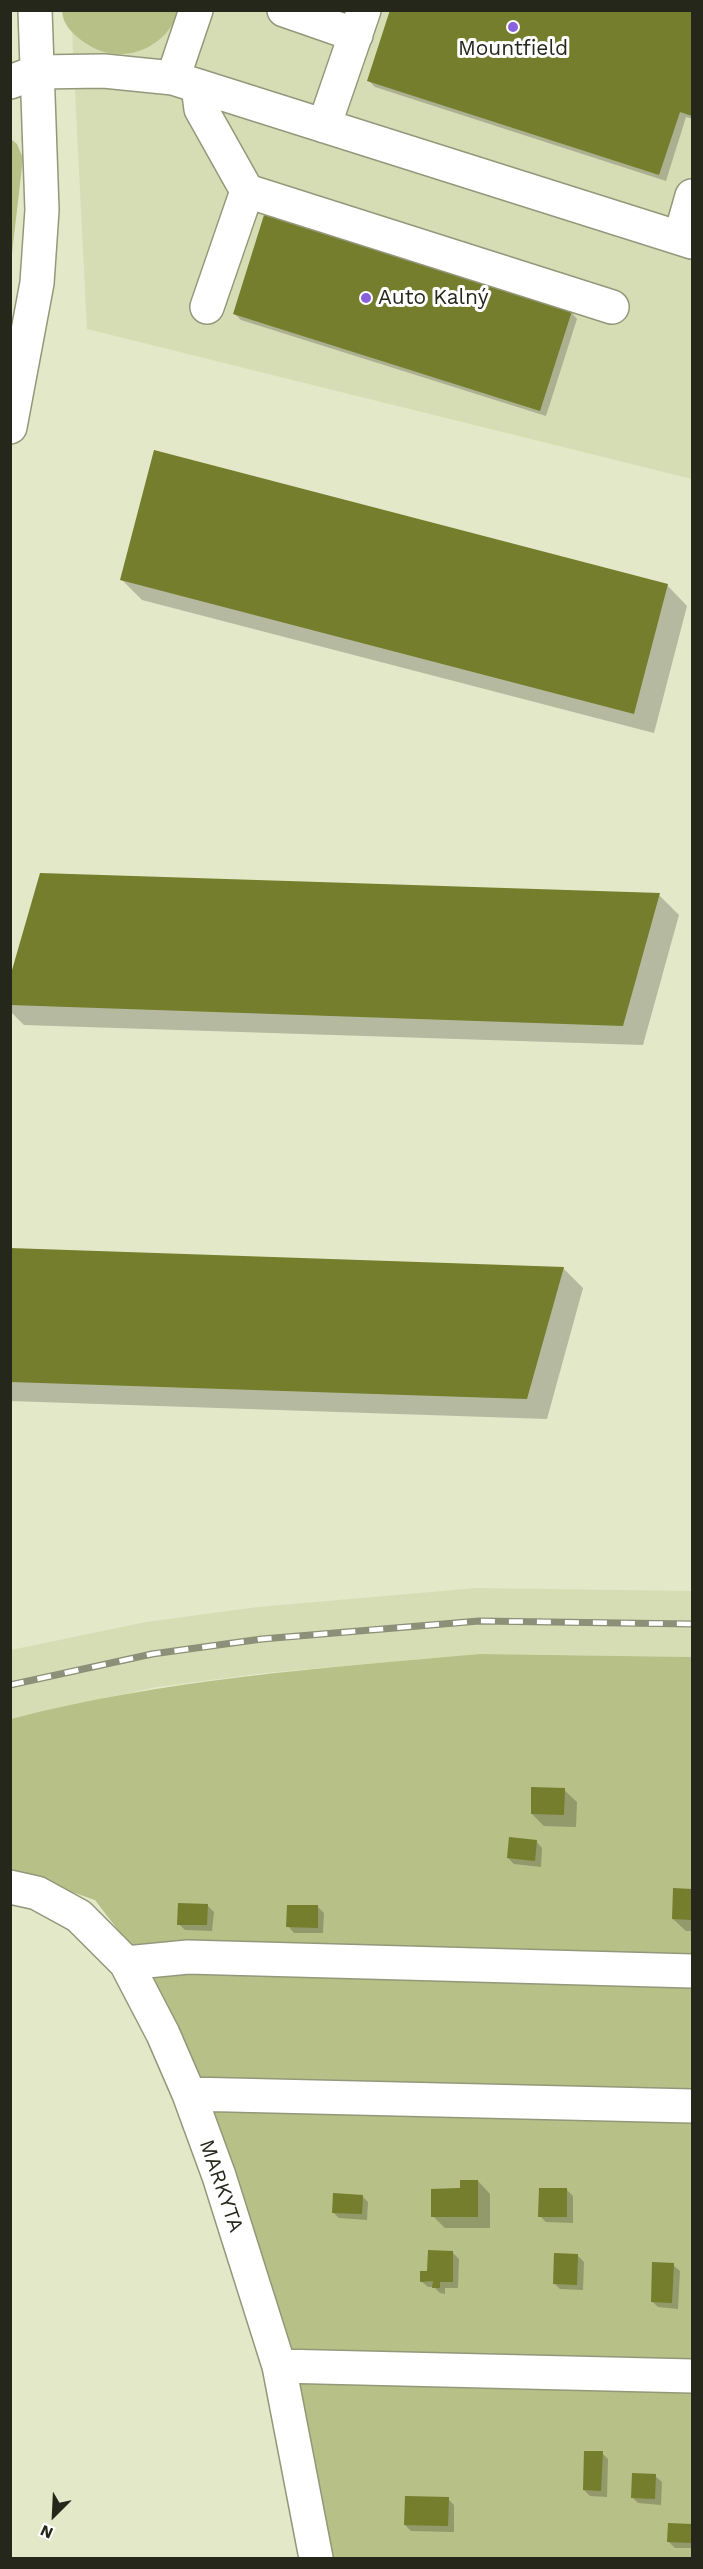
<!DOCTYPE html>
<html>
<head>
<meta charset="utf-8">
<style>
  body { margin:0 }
  #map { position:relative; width:703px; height:2569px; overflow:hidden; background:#e2e8c8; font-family:"Work Sans",sans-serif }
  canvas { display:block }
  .frame { position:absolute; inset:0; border:12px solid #25271b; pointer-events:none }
  .north { position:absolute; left:24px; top:2485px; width:60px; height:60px; -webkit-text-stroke:4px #fff; paint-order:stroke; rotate:204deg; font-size:16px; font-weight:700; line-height:24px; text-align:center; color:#25271b }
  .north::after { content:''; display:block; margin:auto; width:21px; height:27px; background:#25271b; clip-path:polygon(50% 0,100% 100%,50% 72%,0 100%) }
</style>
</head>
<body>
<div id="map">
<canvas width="703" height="2569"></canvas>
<div class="frame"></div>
<div class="north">N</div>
</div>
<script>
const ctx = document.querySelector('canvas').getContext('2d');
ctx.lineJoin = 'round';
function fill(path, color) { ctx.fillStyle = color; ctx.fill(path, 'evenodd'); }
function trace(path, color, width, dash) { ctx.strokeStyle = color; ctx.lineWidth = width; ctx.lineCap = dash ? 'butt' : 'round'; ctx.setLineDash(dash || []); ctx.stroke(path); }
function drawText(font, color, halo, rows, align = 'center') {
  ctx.font = font + ' "Work Sans",sans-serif'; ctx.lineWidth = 6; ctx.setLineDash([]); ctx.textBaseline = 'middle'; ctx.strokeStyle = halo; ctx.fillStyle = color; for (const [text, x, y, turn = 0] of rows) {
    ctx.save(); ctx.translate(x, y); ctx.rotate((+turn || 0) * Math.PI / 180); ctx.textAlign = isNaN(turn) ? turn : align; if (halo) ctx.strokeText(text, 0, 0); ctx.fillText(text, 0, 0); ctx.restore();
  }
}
const built = new Path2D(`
  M71 11H692V479L87 329Z
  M477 1588 692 1591V1657L480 1654 265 1673 157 1687 11 1719V1650L146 1622 258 1607Z`);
const green = new Path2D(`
  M62 11H179C164 52 117 68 81 40 71 32 63 24 62 11Z
  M11 139 17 144 23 158 11 262Z
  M480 1654 692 1657V2558H316L189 2094 154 1977 95 1900 17 1873H11V1719C165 1679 322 1668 480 1654Z`);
const shadow = new Path2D(`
  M391 10H692V119L686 117 666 181 375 87 369 81Z
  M571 312 577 319 546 416 241 320 235 314Z
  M122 580 667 585 687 606 654 733 142 600Z
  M659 895 679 915 643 1045 24 1025 10 1011V983Z
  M10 1250 563 1268 583 1288 547 1419 10 1401Z
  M564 1790 577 1802 576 1827 544 1826 532 1814Z
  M536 1841 542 1848 541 1867 514 1864 508 1858Z
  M674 1889 692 1890V1931H686L673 1919Z
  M207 1905 214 1912 212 1931 185 1930 179 1924Z
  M317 1906 324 1913 323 1933H294L288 1926Z
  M478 2181 490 2194V2228H445L433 2216 461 2189Z
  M567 2190 573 2196V2223L546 2222 540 2216Z
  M362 2196 368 2202 367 2220 339 2218 333 2212Z
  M453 2253 459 2259 458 2288H445V2294L440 2293 434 2287H428L421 2281Z
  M577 2255 584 2262 583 2290 560 2289 554 2283Z
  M673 2265 680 2271 678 2309 658 2307 652 2301Z
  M602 2453 608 2459 607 2497 590 2496 584 2490Z
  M655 2476 662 2482 661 2505 638 2503 632 2497Z
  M448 2499 454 2505V2532L411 2531 405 2525Z
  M669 2525 692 2526V2548H675L669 2542Z`);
const building = new Path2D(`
  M390 10H692V116L680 112 659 175 367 81Z
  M264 215 572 311 540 411 233 314Z
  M154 450 668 584 634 714 120 580Z
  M40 873 660 893 623 1026 10 1005V977Z
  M10 1248 564 1267 527 1399 10 1382Z
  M531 1787 565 1788 564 1815 531 1814Z
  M509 1837 537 1840 535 1861 507 1858Z
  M673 1888 692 1889V1920L672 1919Z
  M178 1903 208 1904 207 1925H177Z
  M287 1905H318V1928L286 1927Z
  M460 2180H478V2217H431V2189L460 2188Z
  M539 2188H567V2217H538Z
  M333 2193 363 2195 362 2214 332 2213Z
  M428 2250 453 2251V2282H440V2288H432L433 2281 420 2282V2271H427Z
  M554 2253 578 2254 577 2285 553 2284Z
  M652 2262 674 2263 672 2303 651 2302Z
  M584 2451H603L601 2491 583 2490Z
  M632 2473 656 2474 655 2499 631 2498Z
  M405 2496 449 2497 448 2526 404 2525Z
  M668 2523 692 2524V2543L667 2542Z`);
const minor = new Path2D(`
  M284 10 356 35
  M173 78 196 10
  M10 82 37 72 104 71 173 78 692 242
  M198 86 201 109 247 191 207 307
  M324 126 364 10
  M247 191 612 307
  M680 238 692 196
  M10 1887 37 1893 79 1916 126 1963 163 2034 189 2094 219 2176 279 2366 316 2558
  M126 1963 188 1957 692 1971
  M189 2094 692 2106
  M279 2366 692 2376`);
const major = new Path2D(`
  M10 427 37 283 42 210 35 10`);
const rail = new Path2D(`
  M10 1685 152 1654 262 1639 479 1621 692 1624`);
const markers = [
  [513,27,6,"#8a61dc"],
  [366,298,6,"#8a61dc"]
];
const poiNames = [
  ["Mountfield",513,49],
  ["Auto Kalný",378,298,"left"]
];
const streetNames = [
  ["MARKYTA",221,2186,71]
];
fill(built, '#d6ddb5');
fill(green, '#b7c086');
fill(shadow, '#0003');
fill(building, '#747e2c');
trace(minor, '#93987a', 36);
trace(major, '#93987a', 36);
trace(minor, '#fff', 33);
trace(major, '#fff', 33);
trace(rail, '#8c9079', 7);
trace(rail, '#fff', 4.5, [14]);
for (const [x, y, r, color] of markers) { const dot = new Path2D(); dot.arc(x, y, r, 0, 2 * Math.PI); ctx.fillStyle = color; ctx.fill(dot); trace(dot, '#fff', 2); }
drawText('21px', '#25271b', '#fff', poiNames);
drawText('21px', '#25271b', '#fff', streetNames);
</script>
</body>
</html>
